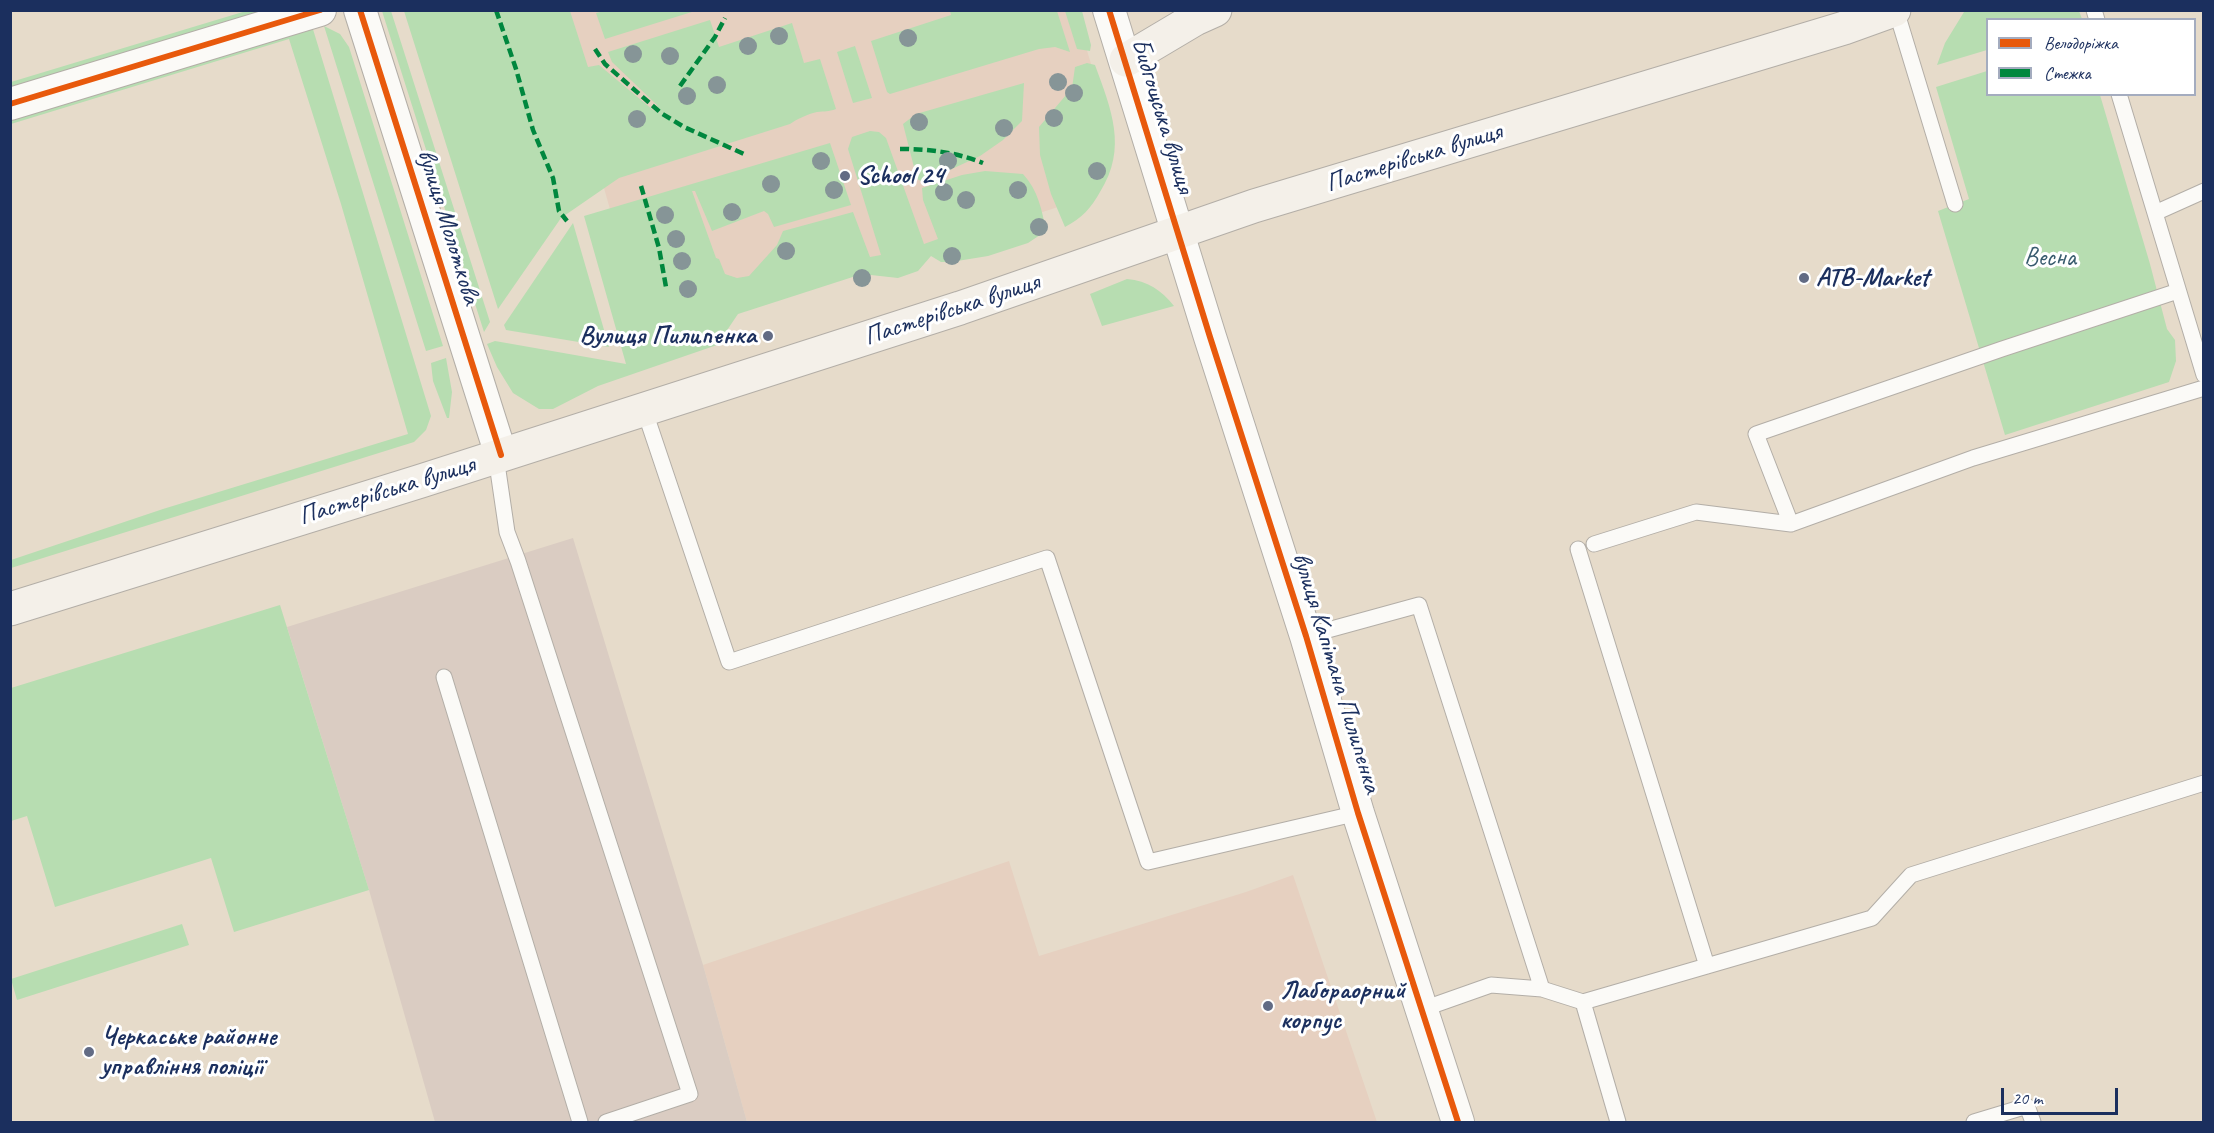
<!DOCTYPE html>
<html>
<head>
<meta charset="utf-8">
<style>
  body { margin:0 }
  #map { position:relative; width:2214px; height:1133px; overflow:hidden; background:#e6dbca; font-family:Caveat,sans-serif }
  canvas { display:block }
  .frame { position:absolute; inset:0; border:12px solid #1b2f5e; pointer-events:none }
  .legend { position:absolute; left:1986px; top:18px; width:210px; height:78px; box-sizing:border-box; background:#fff; border:2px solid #a4acbf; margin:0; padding:8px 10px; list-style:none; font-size:18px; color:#1b2f5e }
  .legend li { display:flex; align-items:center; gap:12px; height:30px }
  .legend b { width:30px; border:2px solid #a4acbf }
  .scale { position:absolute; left:2001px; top:1088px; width:117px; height:27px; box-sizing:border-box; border:3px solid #1b2f5e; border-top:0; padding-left:8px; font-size:18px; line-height:21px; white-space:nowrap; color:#1b2f5e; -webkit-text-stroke:4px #fff; paint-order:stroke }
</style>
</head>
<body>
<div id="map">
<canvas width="2214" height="1133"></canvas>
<div class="frame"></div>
<ul class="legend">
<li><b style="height:8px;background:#e8590c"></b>Велодоріжка</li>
<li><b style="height:8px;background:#00873e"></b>Стежка</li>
</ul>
<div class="scale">20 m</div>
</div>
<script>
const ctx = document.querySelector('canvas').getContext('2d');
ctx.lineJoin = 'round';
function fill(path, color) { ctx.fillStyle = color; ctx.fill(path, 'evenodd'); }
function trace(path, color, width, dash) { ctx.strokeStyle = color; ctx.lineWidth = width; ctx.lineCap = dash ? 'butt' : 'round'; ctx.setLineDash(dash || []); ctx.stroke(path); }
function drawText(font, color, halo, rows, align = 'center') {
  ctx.font = font + ' Caveat,sans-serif'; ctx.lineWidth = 6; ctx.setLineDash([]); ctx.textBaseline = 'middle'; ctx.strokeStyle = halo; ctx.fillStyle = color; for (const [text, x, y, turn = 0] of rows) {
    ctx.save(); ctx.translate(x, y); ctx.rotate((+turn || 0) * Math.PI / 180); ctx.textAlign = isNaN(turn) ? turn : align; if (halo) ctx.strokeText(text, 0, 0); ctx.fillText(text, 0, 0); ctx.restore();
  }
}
const built = new Path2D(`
  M540 11H1075L1102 100 1058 207 647 340 604 188Z
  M1009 861 1039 956 1246 892 1293 875 1377 1122H747L703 965Z`);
const industrial = new Path2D(`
  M573 538 703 965 747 1122H435L369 890 287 627Z`);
const green = new Path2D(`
  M246 11H276L11 92V82Z
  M382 11H391L490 322 484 332Z
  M404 11H570L588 67 599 65 653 110 660 113 657 105 612 62 608 52 710 20 719 47 792 23 804 63 820 59 836 109C828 112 825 111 817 112 810 113 795 120 790 124L619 178 561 218 498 309Z
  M604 11V10L695 11 605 39 596 13Z
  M950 11H1057L1070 52 1055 47 1039 49 890 94 887 92 871 41 951 15Z
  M1065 11H1082L1091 45 1090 51 1077 49Z
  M1967 11H2079L2082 19 1988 20 1987 50 1937 65 1945 43 1964 12Z
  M312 26 431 416 426 430 414 442 11 568V560L163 509 408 434 341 204 289 39 11 124 10 114Z
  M324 26 340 34 349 47 443 346 426 351Z
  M855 46 872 98 853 103 837 52Z
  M1087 63 1095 65C1111 109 1128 148 1100 192 1091 208 1082 218 1065 227L1051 194 1040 155 1039 127 1072 88 1075 67Z
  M1987 71 1988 94 2100 95 2150 264 2167 329 2175 340 2176 361 2169 382 2005 435 1938 211 1969 199 1936 87Z
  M1024 83 1022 121 1003 140 980 156 928 180 921 181 917 179 903 124 916 114Z
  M870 131 879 132 886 138 924 244 938 239 923 200 922 188 962 175 985 171 1023 174C1038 190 1042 210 1046 231L1028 243 988 256 951 262H941L931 256 918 271 898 278 862 274 738 314 717 345 598 386 553 409H539L513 393 497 367 487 344 495 341 626 364 584 216 830 143 851 205 774 227 768 214 764 211 712 231 695 191H692L716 258 719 259 725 274 737 278 749 276 777 245 783 231 853 212 870 257 881 255 848 149 852 137Z
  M573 223 609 347 506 330 504 325Z
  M1127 279C1148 281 1161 290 1174 306L1102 326 1090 294Z
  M446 358 452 392 449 418H447L433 381 431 363Z
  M280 605 369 890 234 932 211 858 55 907 27 816 11 821V688Z
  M182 924 189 945 17 1000 11 979Z`);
const lane = new Path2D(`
  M1896 10 1955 204
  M2094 10 2097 20
  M2119 94 2204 375
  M2155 213 2204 191
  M2178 291 2002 349 1756 434 1791 524 1973 458 2204 388
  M644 409 729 662 1047 558 1148 862 1358 813
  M496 457 507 532 518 561 690 1094 606 1122
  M1594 544 1696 512 1791 524
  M1578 549 1707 966
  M1306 636 1419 605 1542 989 1583 1002 1618 1122
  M444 677 580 1122
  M1583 1002 1872 918 1911 875 2204 783
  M1423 1009 1491 985 1542 989
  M1974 1122 2027 1106 2033 1122`);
const street = new Path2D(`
  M360 10 501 455
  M1109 10 1210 337 1306 636 1358 813 1458 1122
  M10 104 320 10`);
const secondary = new Path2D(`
  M1126 60 1195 19 1215 10
  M10 609 421 481 960 308 1254 206 1844 28 1894 10`);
const quiet = new Path2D(`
  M496 10 516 69 533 130 553 178 559 211 567 221
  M595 49 605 64 661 113 684 127 744 154
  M680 86 715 37 725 18
  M900 149C929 149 955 152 983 163
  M641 186 659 248 666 287`);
const cycleway = new Path2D(`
  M360 10 501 455
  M1109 10 1210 337 1306 636 1358 813 1458 1122
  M10 104 320 10`);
const trees = [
  [779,36],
  [908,38],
  [748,46],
  [633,54],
  [670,56],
  [1058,82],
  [717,85],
  [1074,93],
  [687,96],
  [1054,118],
  [637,119],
  [919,122],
  [1004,128],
  [821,161],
  [948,161],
  [1097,171],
  [771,184],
  [834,190],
  [1018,190],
  [944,192],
  [966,200],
  [732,212],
  [665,215],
  [1039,227],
  [676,239],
  [786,251],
  [952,256],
  [682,261],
  [862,278],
  [688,289]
];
const markers = [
  [845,176,6,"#626b84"],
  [1804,278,6,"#626b84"],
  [768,336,6,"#626b84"],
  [1268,1006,6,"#626b84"],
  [89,1052,6,"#626b84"]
];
const streetNames = [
  ["Бидгощська вулиця",1162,116,73],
  ["Пастерівська вулиця",1414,158,-17],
  ["вулиця Молоткова",448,227,73],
  ["Пастерівська вулиця",952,310,-18],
  ["Пастерівська вулиця",387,491,-17],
  ["вулиця Капітана Пилипенка",1336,673,73]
];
const poiNames = [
  ["School 24",857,176],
  ["ATB-Market",1816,278],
  ["Вулиця Пилипенка",756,336,"right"],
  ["Лабораорний",1280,991],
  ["корпус",1280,1021],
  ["Черкаське районне",101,1037],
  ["управління поліції",101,1067]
];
const parkNames = [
  ["Весна",2050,258]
];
fill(built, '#e6d0c0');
fill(industrial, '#daccc2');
fill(green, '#b7ddb1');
trace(lane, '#b3aea7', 17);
trace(street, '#b3aea7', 34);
trace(secondary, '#b3aea7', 35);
trace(lane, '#fbfaf7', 15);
trace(street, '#fbfaf7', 32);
trace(secondary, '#f4f0e9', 33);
trace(quiet, '#00873e', 4.5, [9, 4.5]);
trace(cycleway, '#e8590c', 6);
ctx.fillStyle = '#869597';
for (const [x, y] of trees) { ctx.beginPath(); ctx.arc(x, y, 9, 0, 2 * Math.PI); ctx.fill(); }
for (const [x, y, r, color] of markers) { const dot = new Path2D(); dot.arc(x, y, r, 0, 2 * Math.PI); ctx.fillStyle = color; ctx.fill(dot); trace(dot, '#fff', 2); }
drawText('26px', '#1b2f5e', '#fff', streetNames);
drawText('bold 26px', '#1b2f5e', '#fff', poiNames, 'left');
drawText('26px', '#385b6e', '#fff', parkNames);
</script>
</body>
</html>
